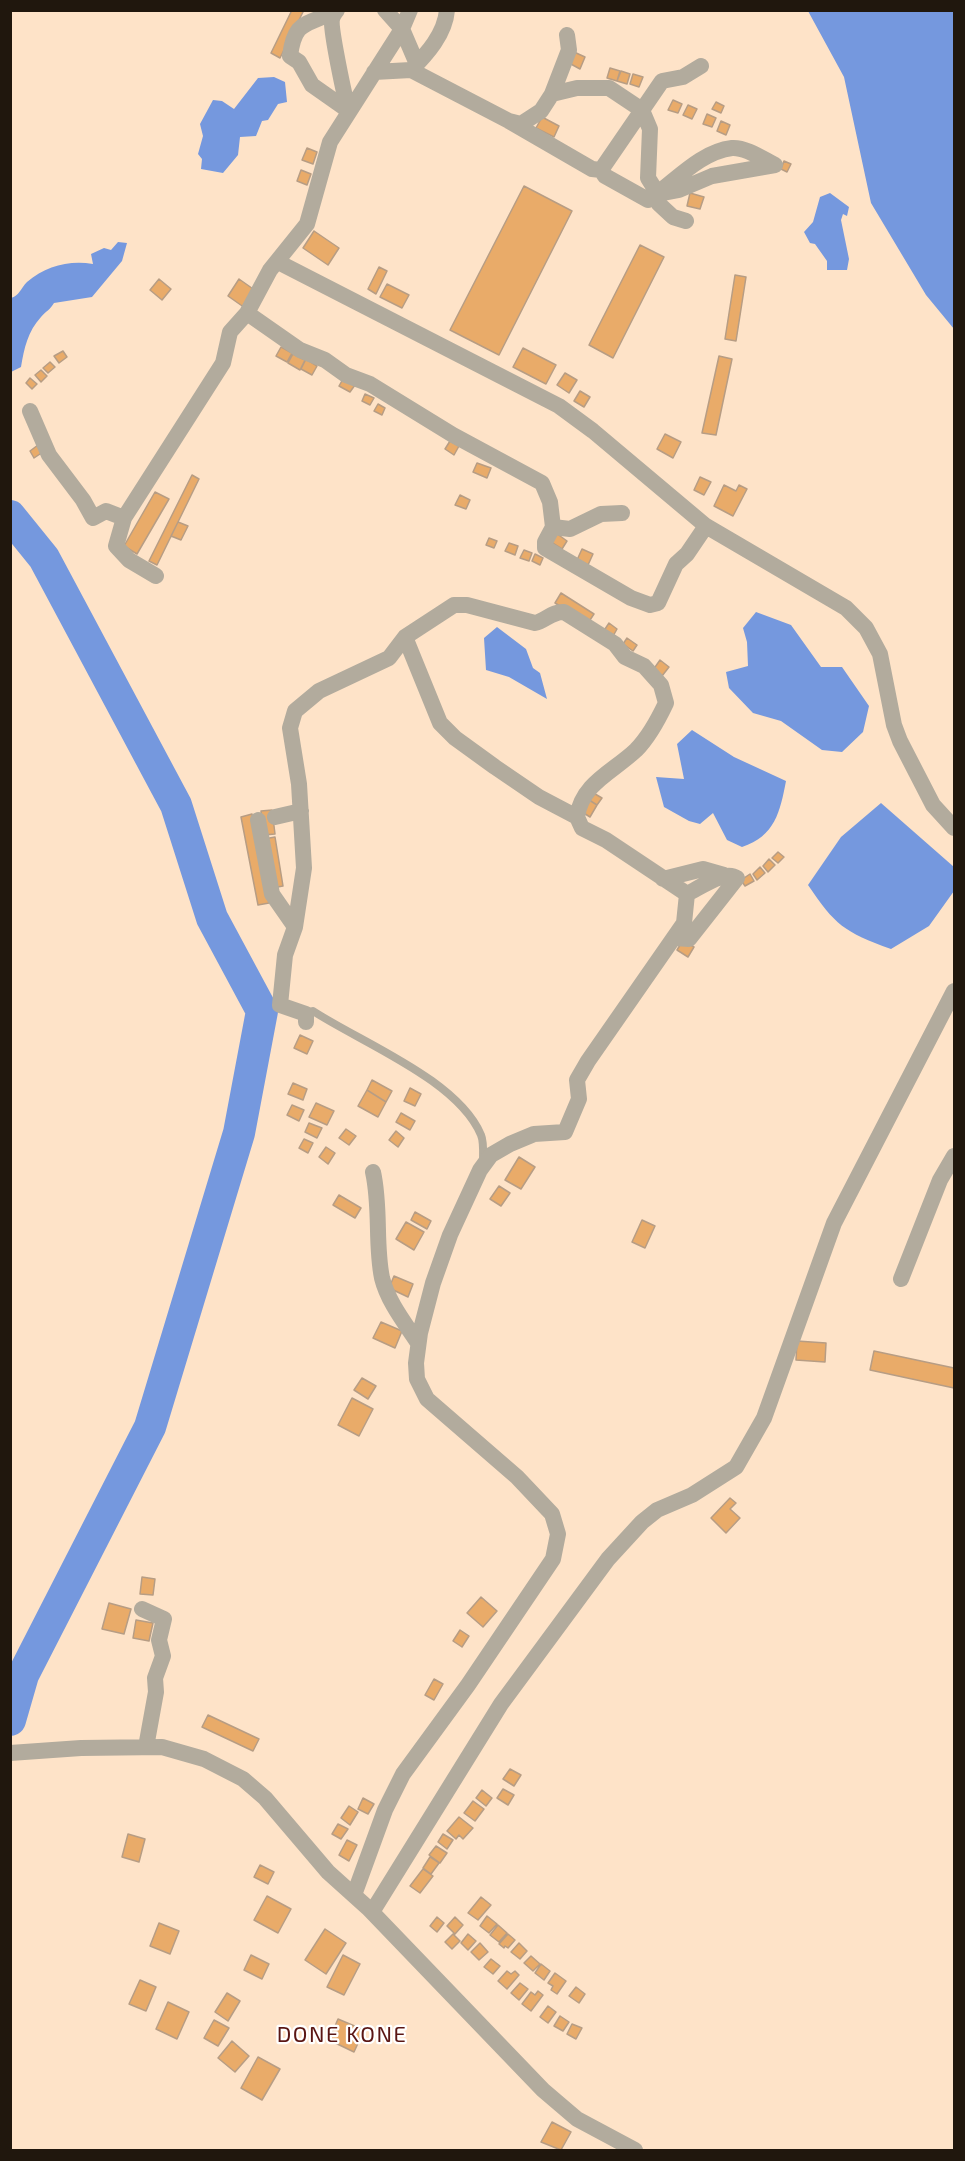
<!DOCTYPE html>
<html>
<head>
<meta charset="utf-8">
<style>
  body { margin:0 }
  #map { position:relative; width:965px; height:2161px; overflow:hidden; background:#fee3c8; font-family:"Exo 2",sans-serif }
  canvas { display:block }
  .frame { position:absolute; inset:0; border:12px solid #20170d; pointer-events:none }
</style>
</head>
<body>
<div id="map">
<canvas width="965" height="2161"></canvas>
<div class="frame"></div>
</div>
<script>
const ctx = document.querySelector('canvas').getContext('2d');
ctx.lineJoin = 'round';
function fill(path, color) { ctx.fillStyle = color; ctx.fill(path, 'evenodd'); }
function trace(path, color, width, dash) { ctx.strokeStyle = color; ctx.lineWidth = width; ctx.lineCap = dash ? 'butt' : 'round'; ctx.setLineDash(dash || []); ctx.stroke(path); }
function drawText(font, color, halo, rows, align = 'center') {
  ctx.font = font + ' "Exo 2",sans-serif'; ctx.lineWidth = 4.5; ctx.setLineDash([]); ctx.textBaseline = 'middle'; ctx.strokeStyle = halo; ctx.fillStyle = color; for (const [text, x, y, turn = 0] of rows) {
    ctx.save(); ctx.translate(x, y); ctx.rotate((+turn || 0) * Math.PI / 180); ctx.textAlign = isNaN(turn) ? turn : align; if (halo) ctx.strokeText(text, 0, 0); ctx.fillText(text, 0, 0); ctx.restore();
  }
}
const water = new Path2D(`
  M808 11H954V329L926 295 871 203 844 77Z
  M274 77 285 82 287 102 278 104 268 120 262 121 256 136 240 137 238 155 223 173 201 169 202 159 198 154 203 136 200 124 213 100 222 101 234 109 258 78Z
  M830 193 849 207 847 216 843 214 841 220 849 259 847 270H827V261L815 244 810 243 804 232 813 222 820 197Z
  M118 242 127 243 122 261 92 297 54 303C50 310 46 311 41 317 28 331 24 348 21 367L11 372V298C19 296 21 288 27 282 46 266 69 260 93 264L91 254 104 248 111 250Z
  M756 612 791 625 821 667H842L869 706 863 732 842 752 822 750 781 721 753 713 729 688 726 672 748 666 747 642 743 628Z
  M497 627 526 649 533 668 540 673 547 699 509 677 486 670 484 638Z
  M692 730 734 757 786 781C780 812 775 836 742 847L727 840 713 813 700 824 689 821 664 807 656 777 684 779 677 744Z
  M881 803 954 867V891L929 926 891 949C844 932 835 925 808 885L841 837Z`);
const river = new Path2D(`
  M10 516 44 558 176 805 212 918 262 1011 239 1133 150 1427 23 1675 10 1720`);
const building = new Path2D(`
  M292 10H304L280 58 271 53Z
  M574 52 585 57 580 69 569 63Z
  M610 68 620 71 617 81 607 78Z
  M621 71 630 74 627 84 617 81Z
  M633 74 643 77 639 87 630 84Z
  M673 100 682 104 678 113 668 110Z
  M716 102 724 106 721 113 712 109Z
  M688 105 697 109 692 119 683 115Z
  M707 114 716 118 712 127 703 124Z
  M542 117 559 126 554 137 536 128Z
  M721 121 730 125 726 135 717 131Z
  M307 148 317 152 313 164 302 160Z
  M784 161 791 164 787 172 781 169Z
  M301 170 311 174 307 185 297 181Z
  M524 186 572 211 499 355 450 330Z
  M690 193 704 197 700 209 687 206Z
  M314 231 339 248 328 265 303 248Z
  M640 245 664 257 613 358 589 345Z
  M379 267 387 271 376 294 368 289Z
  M735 275 746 277 736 341 725 339Z
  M159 279 171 289 162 300 150 290Z
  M239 279 256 291 245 308 228 296Z
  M387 284 409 295 402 308 380 297Z
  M281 347 292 353 287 362 276 356Z
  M523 348 556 365 546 384 513 367Z
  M63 351 67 357 59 363 54 356Z
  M293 354 305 360 300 370 288 363Z
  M719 356 732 359 716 435 702 433Z
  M306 359 317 366 312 375 301 369Z
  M50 362 55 367 48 373 43 368Z
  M41 370 47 376 41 382 35 375Z
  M565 373 577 380 569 393 557 385Z
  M30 378 37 384 32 389 26 383Z
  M343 379 355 385 350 392 339 386Z
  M580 391 590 397 584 407 574 401Z
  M365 394 374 398 370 405 362 401Z
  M378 404 385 408 382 415 374 411Z
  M665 434 681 442 673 458 657 449Z
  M450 441 459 446 454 455 445 449Z
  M38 445 43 452 34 458 30 451Z
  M477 463 491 468 487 478 473 472Z
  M192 475 199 479 157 565 149 561Z
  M700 477 711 482 704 495 694 490Z
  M724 485 736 491 739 485 747 489 733 516 714 506Z
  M155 492 169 499 137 554 124 546Z
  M460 495 470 500 466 509 455 505Z
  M178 522 188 526 181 540 171 536Z
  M556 533 567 541 562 549 551 542Z
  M489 538 497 541 494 548 486 545Z
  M509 543 518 546 515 555 505 551Z
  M582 549 593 554 588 565 577 560Z
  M524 550 532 553 529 561 520 558Z
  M535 554 543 558 540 565 532 561Z
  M561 593 594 614 588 623 555 603Z
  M609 623 617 629 612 638 603 632Z
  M627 638 637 645 633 651 623 644Z
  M660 660 669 667 662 676 653 670Z
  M590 791 602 798 597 805 586 798Z
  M586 798 597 805 590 817 579 810Z
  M272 810 275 834 264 835 261 811Z
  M252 814 269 903 258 905 241 817Z
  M275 837 283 886 272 888 264 839Z
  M778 852 784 857 778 863 772 858Z
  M769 859 775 865 768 872 763 866Z
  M760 867 765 873 757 880 753 874Z
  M750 874 754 881 745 886 741 880Z
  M683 940 694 947 688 957 677 950Z
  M300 1035 313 1041 307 1054 294 1048Z
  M372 1080 392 1091 386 1102 367 1090Z
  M293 1083 307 1089 303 1100 288 1094Z
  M410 1088 421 1094 415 1106 404 1101Z
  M367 1090 386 1102 378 1117 358 1106Z
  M316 1103 334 1111 327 1125 309 1117Z
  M292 1105 304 1110 299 1121 287 1115Z
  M401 1113 415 1121 410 1130 396 1122Z
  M309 1123 322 1128 317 1138 305 1132Z
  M346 1129 356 1136 349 1145 339 1138Z
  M396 1131 404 1138 398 1147 389 1140Z
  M304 1139 313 1143 308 1153 299 1148Z
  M326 1147 335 1153 328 1164 319 1157Z
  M519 1157 535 1167 521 1189 505 1180Z
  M499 1186 510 1193 501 1206 490 1199Z
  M339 1195 361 1208 355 1218 333 1205Z
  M415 1212 431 1221 427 1229 411 1220Z
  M642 1220 655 1226 645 1248 632 1242Z
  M406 1222 424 1232 414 1250 396 1239Z
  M394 1276 413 1284 408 1297 389 1288Z
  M381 1322 402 1331 395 1348 373 1338Z
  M797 1341 826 1343 825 1362 796 1360Z
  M874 1351 954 1368V1388L870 1370Z
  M362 1378 376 1386 368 1399 354 1390Z
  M352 1398 373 1409 359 1436 338 1425Z
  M730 1498 736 1503 730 1509 740 1518 726 1533 711 1518Z
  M142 1577 155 1579 153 1595 140 1594Z
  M481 1597 497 1611 483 1627 467 1613Z
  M109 1603 131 1609 124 1634 102 1629Z
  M136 1620 153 1623 149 1641 133 1638Z
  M460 1630 469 1636 462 1647 453 1641Z
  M434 1679 443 1684 434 1700 425 1695Z
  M208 1715 259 1739 253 1751 202 1727Z
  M510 1769 521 1775 514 1786 503 1779Z
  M503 1789 514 1795 508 1805 497 1798Z
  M482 1790 492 1798 486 1806 476 1798Z
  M363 1798 374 1804 368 1814 358 1809Z
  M473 1801 484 1809 475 1821 464 1813Z
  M349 1806 358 1812 350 1825 341 1818Z
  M459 1817 473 1828 463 1839 459 1835 456 1839 447 1831Z
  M338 1824 348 1829 341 1839 332 1834Z
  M128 1834 145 1839 139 1862 122 1857Z
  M443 1834 453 1840 447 1849 438 1842Z
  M347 1840 357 1845 349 1861 339 1855Z
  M436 1846 447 1853 440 1863 429 1855Z
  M430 1857 439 1863 431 1874 423 1868Z
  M260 1865 274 1872 268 1884 254 1877Z
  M423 1869 433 1876 420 1893 410 1886Z
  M267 1896 291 1909 278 1933 254 1920Z
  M481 1897 491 1905 478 1920 468 1913Z
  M487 1916 497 1924 489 1933 480 1926Z
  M437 1917 444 1923 437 1932 430 1926Z
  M455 1917 463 1925 455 1934 447 1926Z
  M159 1923 179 1931 170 1954 150 1946Z
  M498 1925 507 1933 499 1942 490 1935Z
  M325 1929 346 1943 326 1974 305 1960Z
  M453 1934 460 1941 452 1949 445 1942Z
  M468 1934 476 1941 468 1950 461 1943Z
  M508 1934 515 1940 508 1948 505 1946 504 1948 499 1944Z
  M480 1943 488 1952 479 1960 471 1952Z
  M519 1943 527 1951 520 1959 511 1952Z
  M251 1955 269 1964 262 1979 244 1970Z
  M343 1955 360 1964 344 1995 327 1987Z
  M531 1956 540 1964 533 1971 524 1963Z
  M491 1959 500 1966 493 1974 484 1967Z
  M541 1964 550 1971 544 1980 535 1973Z
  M507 1971 511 1974 515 1971 519 1975 507 1989 498 1981Z
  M555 1973 566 1981 557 1994 551 1990 553 1986 548 1983Z
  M140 1980 156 1987 146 2011 129 2004Z
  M520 1983 528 1989 519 2000 511 1993Z
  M576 1987 585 1994 579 2003 569 1996Z
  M538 1991 543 1995 531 2011 522 2004 531 1992 535 1995Z
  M227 1993 240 2001 228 2021 215 2012Z
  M168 2002 189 2012 177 2039 156 2029Z
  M548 2006 556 2012 548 2023 540 2017Z
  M560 2016 569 2022 563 2031 554 2026Z
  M338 2019 364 2030 354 2052 329 2040Z
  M214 2020 229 2028 218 2046 204 2038Z
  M572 2024 582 2028 576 2039 567 2034Z
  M232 2041 249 2056 235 2072 218 2058Z
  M258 2057 280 2069 262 2100 241 2088Z
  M552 2122 571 2132 561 2150 541 2142Z`);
const service = new Path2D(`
  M306 1014 313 1011C362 1043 458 1080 481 1135 484 1142 483 1154 483 1162`);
const minor = new Path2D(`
  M335 10C309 27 295 17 290 56L299 62 312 85 349 111
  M337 10C335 13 333 15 332 19 330 28 345 100 349 111
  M410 10 402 29 417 64
  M411 70C427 54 445 34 447 10
  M374 72 411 70 509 121 521 124 541 111 552 94 569 50 567 35
  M552 94 577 88H609L642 110 650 129 648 178 658 194 659 204 673 217 686 221
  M509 121 592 169 601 170 662 81 683 77 701 66
  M601 170 605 176 648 200C674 183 699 152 732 148 746 147 763 159 775 165L712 176 679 190 658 194
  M278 262 559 406 593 431 706 526 846 608 866 628 880 654 894 725 900 741 933 805 954 828
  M247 313 300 350 325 360 346 375 370 384 453 435 542 483 550 502 553 527
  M30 411 49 455 83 500 93 518 106 511 124 518
  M622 513 601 514 570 529 553 527 545 542V548L631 598 650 605 658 603 676 564 687 554 706 526
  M156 576 129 560 116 546 124 518 223 363 230 332 247 313 270 270 307 224 330 142 402 29 385 10
  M405 637 440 723 455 738 495 767 539 797 577 817
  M275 817 301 811
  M258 820 272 894 295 927
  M663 879 703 869 724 875
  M675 938 689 939 737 878C724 869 700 888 687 894
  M306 1022V1014L280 1005 285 955 295 927 304 868 299 784 290 728 295 711 319 691 389 658 405 637 454 605H467L535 623C545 621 553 611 564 612L615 644 625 657 644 666 661 685 666 703C658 720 649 737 636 750 613 772 582 783 577 817L582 828 606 840 687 894 684 923 588 1061 577 1080 579 1099 565 1132 534 1134 510 1144 491 1155 480 1170 450 1235 433 1283 420 1333 416 1363 417 1379 427 1399 517 1477 552 1514 558 1534 553 1559 468 1685 403 1774 385 1810 354 1895
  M373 1172C381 1208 375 1244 382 1278 388 1302 405 1323 418 1343
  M901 1279 940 1180 954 1156
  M142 1609 164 1619 159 1640 163 1656 155 1678 156 1692 146 1747
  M10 1753 81 1748 162 1747 204 1759 243 1779 265 1798 328 1872 368 1908 543 2090 577 2119 635 2150
  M372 1912 501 1704 608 1559 642 1522 657 1510 692 1495 736 1467 764 1418 834 1223 954 991`);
const quarterNames = [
  ["DONE KONE",342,2035]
];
fill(water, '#7598de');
trace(river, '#7598de', 32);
fill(building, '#e9ab69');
trace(building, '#b79d84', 1.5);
trace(service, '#b2ab9d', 8);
trace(minor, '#b2ab9d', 16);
ctx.letterSpacing = '1.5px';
drawText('22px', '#5a1614', '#fff', quarterNames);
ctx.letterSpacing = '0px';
</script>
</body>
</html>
